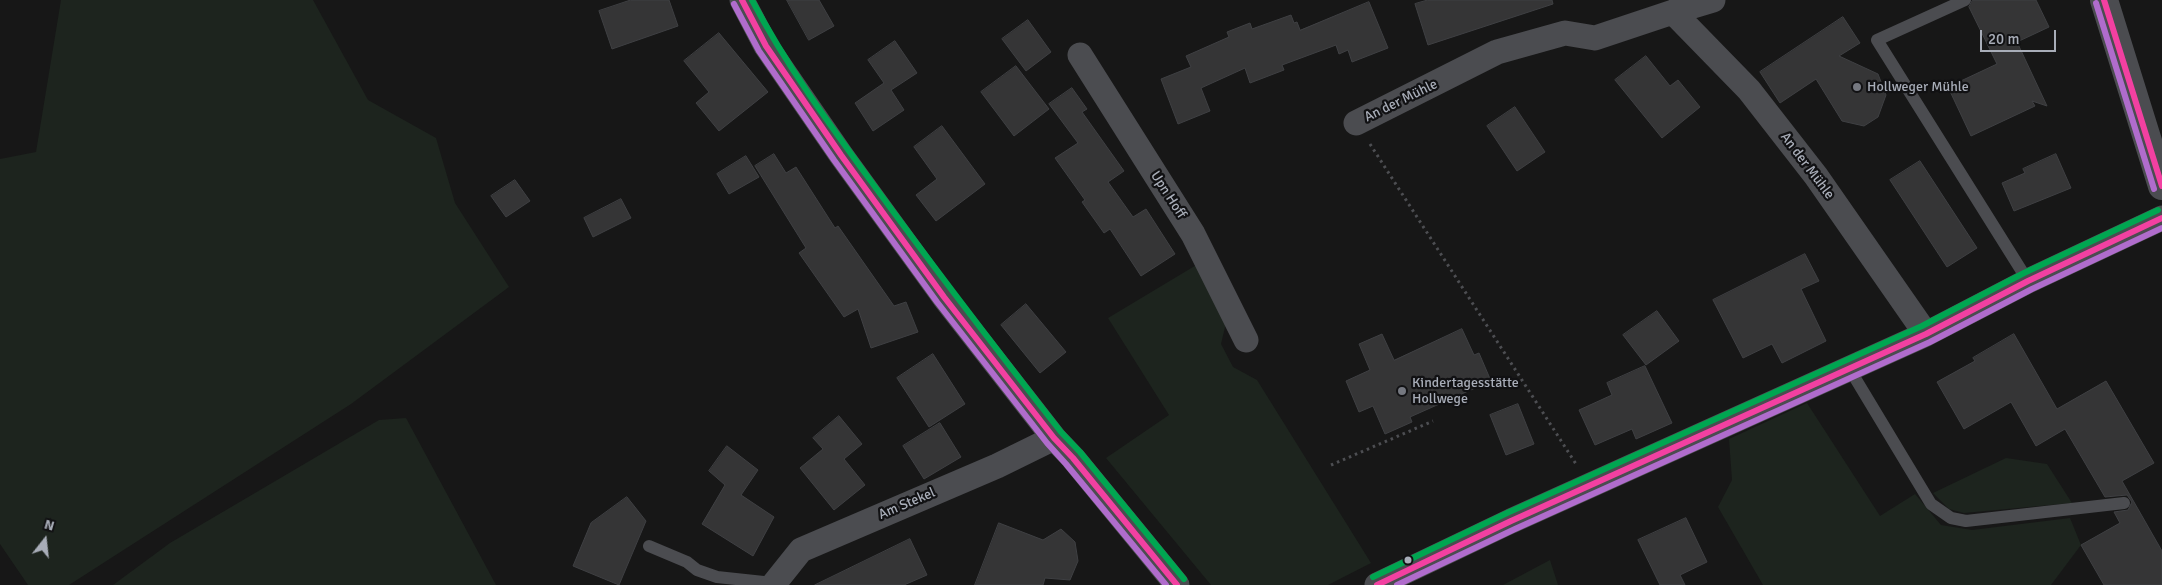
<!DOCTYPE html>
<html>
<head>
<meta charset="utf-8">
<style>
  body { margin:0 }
  #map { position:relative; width:2162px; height:585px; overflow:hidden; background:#171717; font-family:Signika,sans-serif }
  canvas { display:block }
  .north { position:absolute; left:20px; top:515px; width:50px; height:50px; -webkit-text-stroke:4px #111113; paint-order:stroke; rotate:16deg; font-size:14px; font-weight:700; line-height:20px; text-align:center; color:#a8adb8 }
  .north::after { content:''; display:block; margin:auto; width:18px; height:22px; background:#a8adb8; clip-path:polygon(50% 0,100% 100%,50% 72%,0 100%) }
  .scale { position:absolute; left:1980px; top:30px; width:76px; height:22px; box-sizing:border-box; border:2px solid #a8adb8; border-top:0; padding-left:6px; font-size:15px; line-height:18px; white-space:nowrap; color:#a8adb8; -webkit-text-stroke:4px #111113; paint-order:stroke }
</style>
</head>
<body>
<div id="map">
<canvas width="2162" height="585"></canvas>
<div class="north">N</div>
<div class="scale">20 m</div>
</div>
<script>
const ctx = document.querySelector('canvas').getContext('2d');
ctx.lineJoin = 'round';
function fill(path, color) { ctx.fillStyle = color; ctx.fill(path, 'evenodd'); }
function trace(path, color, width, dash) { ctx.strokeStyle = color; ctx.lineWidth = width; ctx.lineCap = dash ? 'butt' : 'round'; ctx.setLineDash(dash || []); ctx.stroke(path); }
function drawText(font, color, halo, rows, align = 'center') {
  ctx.font = font + ' Signika,sans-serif'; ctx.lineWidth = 4.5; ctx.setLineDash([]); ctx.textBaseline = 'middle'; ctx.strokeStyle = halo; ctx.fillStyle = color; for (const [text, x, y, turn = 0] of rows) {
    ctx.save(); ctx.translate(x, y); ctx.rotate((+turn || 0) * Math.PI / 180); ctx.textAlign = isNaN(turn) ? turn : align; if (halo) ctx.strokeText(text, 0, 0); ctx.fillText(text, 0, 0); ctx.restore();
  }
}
const green = new Path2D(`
  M61 0H313L368 100 436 138 455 203 509 287 351 404 69 585H28L0 544V159L36 152Z
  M1198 264 1226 323 1221 344 1233 367 1257 380 1371 563 1328 585H1211L1106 458 1169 415 1108 318Z
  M1807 403 1880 516 1915 494 1941 525 1972 530 2070 518 2081 545 2051 585H1763L1718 507 1732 480 1729 439Z
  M406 418 496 585H113L170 543 379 420Z
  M2006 458 2047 464 2072 503 1964 513 1949 509 1933 493Z
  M1550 560 1558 585H1503Z`);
const building = new Path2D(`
  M631 0H669L678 26 612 49 599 11Z
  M787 0H819L834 26 809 40Z
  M1428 0H1552L1553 4 1428 45 1415 4Z
  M1973 0H2036L2049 27 2017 42 2047 106 2032 101 2035 106 1971 136 1948 87 1997 64 1969 7Z
  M1369 2 1388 48 1352 62 1348 50 1339 54 1336 45 1282 65 1284 70 1250 83 1245 68 1201 88 1210 111 1178 124 1161 79 1191 67 1186 56 1229 37 1227 32 1250 23 1252 29 1291 15 1294 23 1297 22 1300 30Z
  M1843 17 1860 43 1839 56 1878 74 1886 95 1878 117 1864 126 1842 121 1816 79 1780 103 1760 72Z
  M1028 20 1051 52 1026 71 1002 39Z
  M719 33 768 92 719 131 696 103 709 92 684 61Z
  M895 41 917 73 891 90 904 110 873 131 855 103 884 83 868 60Z
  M1646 56 1670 86 1678 80 1700 107 1662 138 1615 80Z
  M1016 66 1049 109 1014 136 981 92Z
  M1072 88 1087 109 1082 112 1124 171 1108 182 1133 217 1146 209 1175 254 1141 276 1110 229 1104 233 1082 202 1085 200 1055 158 1078 143 1049 104Z
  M1515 107 1545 152 1517 171 1487 126Z
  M942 126 985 184 936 221 916 195 937 179 914 147Z
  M774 154 786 173 796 167 835 228 838 226 894 306 906 302 918 332 871 348 858 309 844 317 799 253 806 248 755 166Z
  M2056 154 2071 188 2014 211 2002 183 2025 173 2023 169Z
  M746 156 759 177 729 194 717 174Z
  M1920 161 1977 248 1947 267 1890 180Z
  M515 180 530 201 506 217 491 196Z
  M621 199 631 218 593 237 584 218Z
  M1805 254 1819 281 1801 289 1826 341 1782 363 1772 344 1743 358 1713 300Z
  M1026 304 1066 352 1040 373 1001 325Z
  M1657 311 1679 341 1646 365 1623 335Z
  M1462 329 1474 355 1479 353 1491 381 1410 417 1412 422 1385 434 1373 406 1359 412 1346 381 1370 370 1359 344 1382 334 1394 360Z
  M2014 334 2057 409 2106 381 2154 463 2122 481 2162 551V585H2104L2081 545 2120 523 2114 512 2128 510 2132 502 2127 495 2105 497 2065 429 2036 446 2011 402 1964 429 1937 382 1975 361 1973 358Z
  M933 354 965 404 929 427 897 378Z
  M1645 366 1672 423 1636 439 1632 429 1595 445 1579 410 1612 395 1607 383Z
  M1518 404 1534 444 1506 455 1490 415Z
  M839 416 862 444 844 459 865 485 834 510 800 468 823 449 813 438Z
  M940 423 961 457 924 479 903 446Z
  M727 446 758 470 741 495 774 517 753 556 702 524 725 485 709 471Z
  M627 497 646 521 619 585 573 566 591 523Z
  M1686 518 1707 562 1680 575 1685 585H1660L1638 540Z
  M999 523 1043 540 1061 529 1075 542 1078 561 1070 580 1045 578 1043 585H975Z
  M910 539 927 575 904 585H815Z`);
const path = new Path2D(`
  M1370 144 1576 464
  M1331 465 1433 421`);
const service = new Path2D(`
  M1965 0 1877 40 2028 281
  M1849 368 1931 504 1951 518 1966 521 2124 503
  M649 546 687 562 697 570 717 577 773 583`);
const minor = new Path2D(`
  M742 0 766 46 841 155 944 297 1054 438 1073 458 1177 585
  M1673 12 1713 0
  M1080 55 1193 234 1246 340
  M1356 123 1497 52 1565 33 1595 38 1673 12 1749 90 1816 176 1926 334
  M773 585 801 550 997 466 1054 438
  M1377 585 1511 521 1926 334 2028 281 2162 218`);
const tertiary = new Path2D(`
  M2104 0 2162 186`);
const bus1 = new Path2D(`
  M742 0 766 46 841 155 944 297 1054 438 1073 458 1177 585
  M2104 0 2162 186
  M1377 585 1511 521 1926 334 2028 281 2162 218`);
const bus2 = new Path2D(`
  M2096 3 2154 189
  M734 4 759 51 834 160 937 302 1047 443 1066 464 1166 585
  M1397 585 1515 529 1930 342 2032 289 2162 228`);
const bus3 = new Path2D(`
  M752 0C786 65 830 125 873 184 934 268 997 350 1061 432L1080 452 1184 579
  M1373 577 1507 513 1922 326 2024 273 2158 210`);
const markers = [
  [1857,87,5,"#757880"],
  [1402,391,5,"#757880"],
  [1408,560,4.5,"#a8adb8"]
];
const poiNames = [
  ["Hollweger Mühle",1867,87],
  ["Kindertagesstätte",1412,383],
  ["Hollwege",1412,399]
];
const streetNames = [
  ["An der Mühle",1401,101,-26],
  ["An der Mühle",1807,166,53],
  ["Upn Hoff",1168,195,57],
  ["Am Stekel",907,504,-23]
];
fill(green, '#1d241e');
fill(building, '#353536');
trace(building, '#3f4043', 1);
trace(path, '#4d4e52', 3, [2.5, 4]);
trace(service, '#4b4c50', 12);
trace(minor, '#4b4c50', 25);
trace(tertiary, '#4b4c50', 28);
trace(bus1, '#f240a1', 6);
trace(bus2, '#b06ccc', 6);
trace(bus3, '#00a651', 6);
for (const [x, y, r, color] of markers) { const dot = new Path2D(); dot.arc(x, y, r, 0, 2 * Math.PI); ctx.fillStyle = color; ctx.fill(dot); trace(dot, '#111113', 2); }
drawText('14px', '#a8adb8', '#111113', poiNames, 'left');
drawText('14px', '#a8adb8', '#111113', streetNames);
</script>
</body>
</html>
